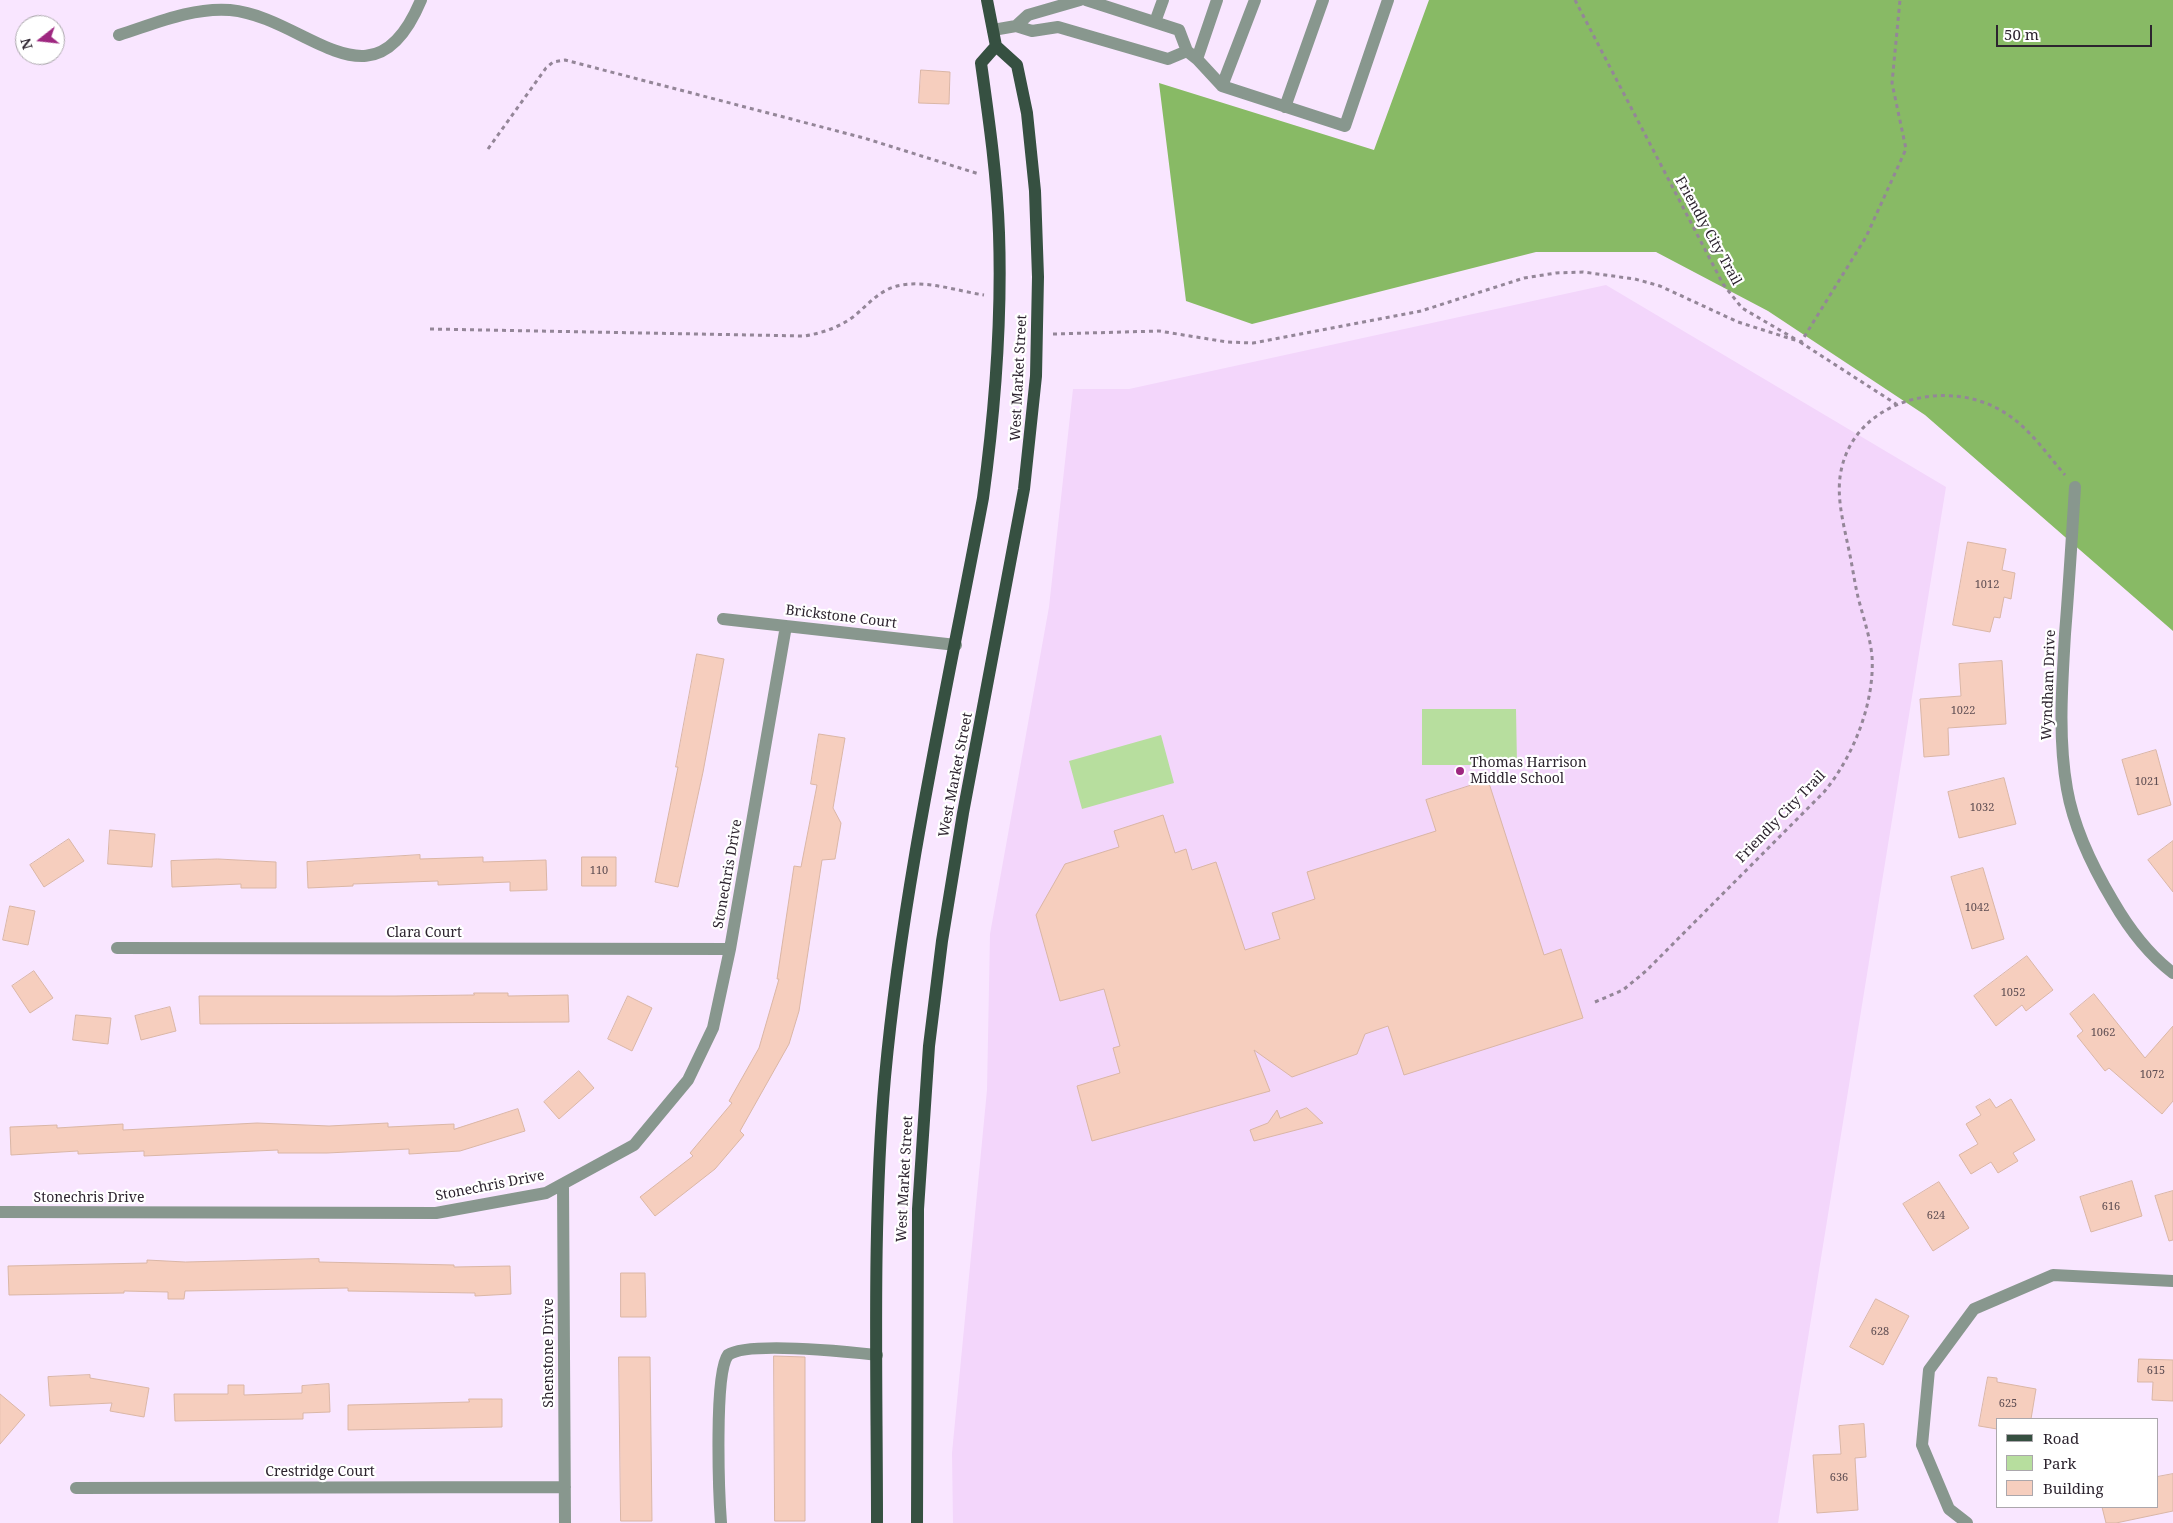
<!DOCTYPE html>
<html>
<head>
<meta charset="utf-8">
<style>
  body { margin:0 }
  #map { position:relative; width:2173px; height:1523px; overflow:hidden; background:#f9e6ff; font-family:"Noto Serif",serif }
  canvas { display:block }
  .legend { position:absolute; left:1996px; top:1418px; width:162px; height:90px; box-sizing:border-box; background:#fff; border:1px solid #aba7ac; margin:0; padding:6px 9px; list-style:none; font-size:15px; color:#2d242f }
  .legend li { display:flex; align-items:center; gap:10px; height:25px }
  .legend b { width:25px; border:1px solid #aba7ac }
  .north { position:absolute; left:15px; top:15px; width:50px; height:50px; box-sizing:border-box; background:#fff; border:1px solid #aba7ac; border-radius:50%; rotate:254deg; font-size:14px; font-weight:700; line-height:20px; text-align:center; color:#2d242f }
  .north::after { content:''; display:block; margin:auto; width:18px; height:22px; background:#9e2780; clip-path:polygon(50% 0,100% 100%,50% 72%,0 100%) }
  .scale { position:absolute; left:1996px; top:25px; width:156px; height:22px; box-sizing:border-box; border:2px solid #2d242f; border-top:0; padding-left:6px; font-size:15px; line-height:18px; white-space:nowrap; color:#2d242f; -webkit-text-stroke:4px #fff; paint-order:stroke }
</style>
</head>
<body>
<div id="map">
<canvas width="2173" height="1523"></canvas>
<ul class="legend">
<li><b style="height:6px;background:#365041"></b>Road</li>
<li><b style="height:14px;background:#b7de9e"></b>Park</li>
<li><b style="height:14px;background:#f6cebe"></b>Building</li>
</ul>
<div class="north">N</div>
<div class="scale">50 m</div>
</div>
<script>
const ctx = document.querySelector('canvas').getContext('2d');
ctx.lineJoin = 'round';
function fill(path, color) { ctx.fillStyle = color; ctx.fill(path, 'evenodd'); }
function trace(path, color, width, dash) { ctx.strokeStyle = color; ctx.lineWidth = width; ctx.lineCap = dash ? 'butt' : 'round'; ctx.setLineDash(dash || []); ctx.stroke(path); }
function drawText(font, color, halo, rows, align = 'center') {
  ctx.font = font + ' "Noto Serif",serif'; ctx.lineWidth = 4.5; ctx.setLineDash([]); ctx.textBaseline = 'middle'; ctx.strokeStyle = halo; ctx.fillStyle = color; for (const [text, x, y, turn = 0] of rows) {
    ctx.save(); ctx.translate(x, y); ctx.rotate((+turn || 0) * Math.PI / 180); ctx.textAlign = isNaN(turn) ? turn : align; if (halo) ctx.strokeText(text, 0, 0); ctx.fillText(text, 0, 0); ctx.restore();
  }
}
const built = new Path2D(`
  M1606 285 1946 487 1778 1523H953L952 1453 987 1090 990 934 1049 607 1073 389H1129Z`);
const green = new Path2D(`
  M1422 709H1516L1517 765H1422Z
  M1161 735 1174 783 1082 809 1069 761Z`);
const forest = new Path2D(`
  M1429 0H2173V631L1925 415 1768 311 1656 252H1536L1252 324 1186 301 1159 83 1374 150Z`);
const building = new Path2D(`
  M921 70 950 72 949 104 919 103Z
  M1968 542 2006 549 2002 570 2015 573 2011 599 2004 597 2000 618 1994 617 1990 632 1953 625Z
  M697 654 724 659 703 772 678 887 655 882 678 767H676Z
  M2002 661 2006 724 1948 728 1949 755 1924 757 1920 699 1961 696 1959 664Z
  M819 734 845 738 833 808 841 823 835 859 822 860 799 1011 789 1044 740 1131 744 1135 715 1169 655 1216 640 1197 693 1156 690 1153 732 1103 729 1101 759 1048 779 979H777L794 866 801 867 817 785 811 784Z
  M2156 750 2171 805 2138 815 2122 760Z
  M2004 778 2016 824 1959 838 1948 792Z
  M1488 780 1544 955 1561 949 1583 1018 1404 1075 1388 1026 1365 1034 1357 1054 1292 1077 1254 1050 1270 1091 1092 1141 1077 1086 1120 1073 1113 1048 1120 1046 1104 989 1060 1001 1036 915 1065 864 1119 847 1114 831 1163 815 1175 853 1186 849 1192 870 1216 862 1245 950 1280 939 1272 913 1315 899 1307 872 1436 831 1426 800Z
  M110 830 155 834 152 867 108 864Z
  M69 839 84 861 44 887 30 865Z
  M2173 841V892L2148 860Z
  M420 855V859L483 857V862L546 860 547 890 510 891V882L438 885V881L353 884V886L308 888 307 862Z
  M582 857H616V886H582Z
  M218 859 276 862V888H241V884L172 887 171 861Z
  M1983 868 2004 939 1972 949 1951 877Z
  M10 906 35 911 28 945 3 940Z
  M2027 956 2053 990 2026 1011 2022 1005 1996 1026 1974 996Z
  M34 971 53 998 30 1013 12 986Z
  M474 993H508V996L568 995 569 1022 200 1024 199 996H395L474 995Z
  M2094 994 2145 1058 2173 1026V1101L2162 1114 2109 1068 2105 1071 2077 1036 2083 1031 2070 1014Z
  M628 996 652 1008 632 1051 608 1039Z
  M170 1007 176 1031 141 1040 135 1016Z
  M76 1015 111 1018 108 1044 73 1040Z
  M579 1071 594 1088 559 1119 544 1102Z
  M1990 1099 1996 1108 2011 1099 2035 1140 2013 1153 2018 1161 1998 1173 1991 1162 1971 1174 1959 1155 1978 1144 1966 1124 1981 1115 1976 1107Z
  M1307 1108 1323 1123 1254 1141 1250 1130 1268 1123 1277 1110 1280 1118Z
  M518 1109 525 1131 460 1151 409 1154V1149L327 1153H278V1150L144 1156V1151L78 1154V1151L11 1155 10 1127 57 1125V1128L123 1124V1130L257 1123 329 1126 388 1123V1127L454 1124V1129Z
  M2132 1181 2142 1216 2091 1232 2080 1197Z
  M1939 1182 1969 1228 1933 1251 1903 1204Z
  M2173 1191V1240L2169 1241 2155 1196Z
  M319 1259V1262L454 1265V1267L510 1266 511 1294 475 1296V1293L348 1291V1288L185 1291 184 1299H168V1292L124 1291V1293L9 1295 8 1266 147 1263V1260L185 1262Z
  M621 1273H645L646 1317H621Z
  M1876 1299 1909 1316 1883 1365 1850 1347Z
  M774 1356 805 1357V1521H775Z
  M619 1357H650L652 1521H621Z
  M2139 1359 2173 1360V1401L2152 1400 2153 1382H2138Z
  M90 1375V1378L149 1388 144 1417 110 1411 112 1403 50 1406 48 1377Z
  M1988 1377 1997 1378V1382L2036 1389 2031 1419H1997V1429L1979 1426Z
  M329 1384 330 1412 303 1413V1419L175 1421 174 1394H228V1385H244V1395L302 1393V1386Z
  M0 1394 25 1415 0 1444Z
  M469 1399H502V1427L348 1430V1405L469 1402Z
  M1864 1424 1866 1457 1855 1458 1858 1510 1817 1513 1813 1455 1841 1454 1839 1426Z
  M2173 1474V1511L2116 1523H2106L2102 1507H2157V1477Z`);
const path = new Path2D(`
  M1575 0 1723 284 1742 308 1795 339
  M488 149 546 68 553 62 565 60 864 138 979 174
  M430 329 804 336C822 333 838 328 853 317 868 305 878 291 897 286 924 279 957 291 984 295
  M1053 334 1159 331 1227 342 1253 343 1421 311 1524 278 1556 273 1583 272 1635 279 1660 286 1738 322 1801 342 1866 237 1906 149 1892 83 1900 0
  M1800 342 1896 404
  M1595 1002 1623 990 1646 971 1824 792C1853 757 1875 703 1872 656 1870 636 1863 617 1858 597 1854 580 1852 563 1848 546 1843 521 1836 496 1841 471 1855 400 1945 377 2002 411 2028 426 2046 453 2065 475`);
const minor = new Path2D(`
  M1086 0 1179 30 1187 51 1197 59 1222 86 1345 126 1388 0
  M1155 22 1163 0
  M1016 26 1028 15 1080 0
  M993 30 1016 26 1032 31 1058 27 1168 59 1187 51
  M119 35C154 24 192 7 230 10 307 17 373 116 421 0
  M1197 59 1217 0
  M1222 86 1255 0
  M1285 107 1323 0
  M2075 487C2072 536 2069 585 2065 634 2062 686 2058 738 2067 789 2074 829 2092 866 2113 901 2128 927 2148 954 2173 973
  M723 619 956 645
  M117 948 730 949
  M563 1184 565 1523
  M0 1212 436 1213 546 1193 634 1145 688 1080 713 1028 730 949 786 626
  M76 1488 565 1487
  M721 1523C719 1496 714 1373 728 1355 748 1341 849 1352 877 1355
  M1967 1523 1949 1509 1922 1445 1929 1370 1974 1309 2053 1275 2173 1281`);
const major = new Path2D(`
  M877 1523C877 1374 872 1225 885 1077 903 882 947 690 983 498 995 410 1002 322 999 233 997 176 989 120 981 63L996 46
  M917 1523 918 1209 929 1046 942 941 963 813 1024 489 1036 376 1038 277 1035 191 1027 113 1017 65 996 46 987 0`);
const markers = [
  [1460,771,5,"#9e2780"]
];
const numberNames = [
  ["1012",1987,585],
  ["1022",1963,711],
  ["1021",2147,782],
  ["1032",1982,808],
  ["110",599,871],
  ["1042",1977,908],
  ["1052",2013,993],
  ["1062",2103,1033],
  ["1072",2152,1075],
  ["616",2111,1207],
  ["624",1936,1216],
  ["628",1880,1332],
  ["615",2156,1371],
  ["625",2008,1404],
  ["636",1839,1478]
];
const streetNames = [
  ["Friendly City Trail",1708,231,61],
  ["West Market Street",1019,378,-87],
  ["Brickstone Court",841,617,7],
  ["Wyndham Drive",2049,685,-88],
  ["West Market Street",956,775,-79],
  ["Friendly City Trail",1781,817,-46],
  ["Stonechris Drive",728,874,-80],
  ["Clara Court",424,933],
  ["West Market Street",905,1179,-87],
  ["Stonechris Drive",490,1186,-11],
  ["Stonechris Drive",89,1198],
  ["Shenstone Drive",549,1353,-90],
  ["Crestridge Court",320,1472]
];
const poiNames = [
  ["Thomas Harrison",1470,763],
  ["Middle School",1470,779]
];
fill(built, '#f3d6fb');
fill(green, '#b7de9e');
fill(forest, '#88ba65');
fill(building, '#f6cebe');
trace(building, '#dab6a6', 1);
trace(path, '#948698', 3, [4, 4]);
trace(minor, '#88978e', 12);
trace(major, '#365041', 12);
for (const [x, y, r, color] of markers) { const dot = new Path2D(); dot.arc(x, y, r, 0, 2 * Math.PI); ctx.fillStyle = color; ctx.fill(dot); trace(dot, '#fff', 2); }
drawText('11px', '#5f4e53', null, numberNames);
drawText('14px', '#2d242f', '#fff', streetNames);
drawText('14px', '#2d242f', '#fff', poiNames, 'left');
</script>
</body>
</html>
